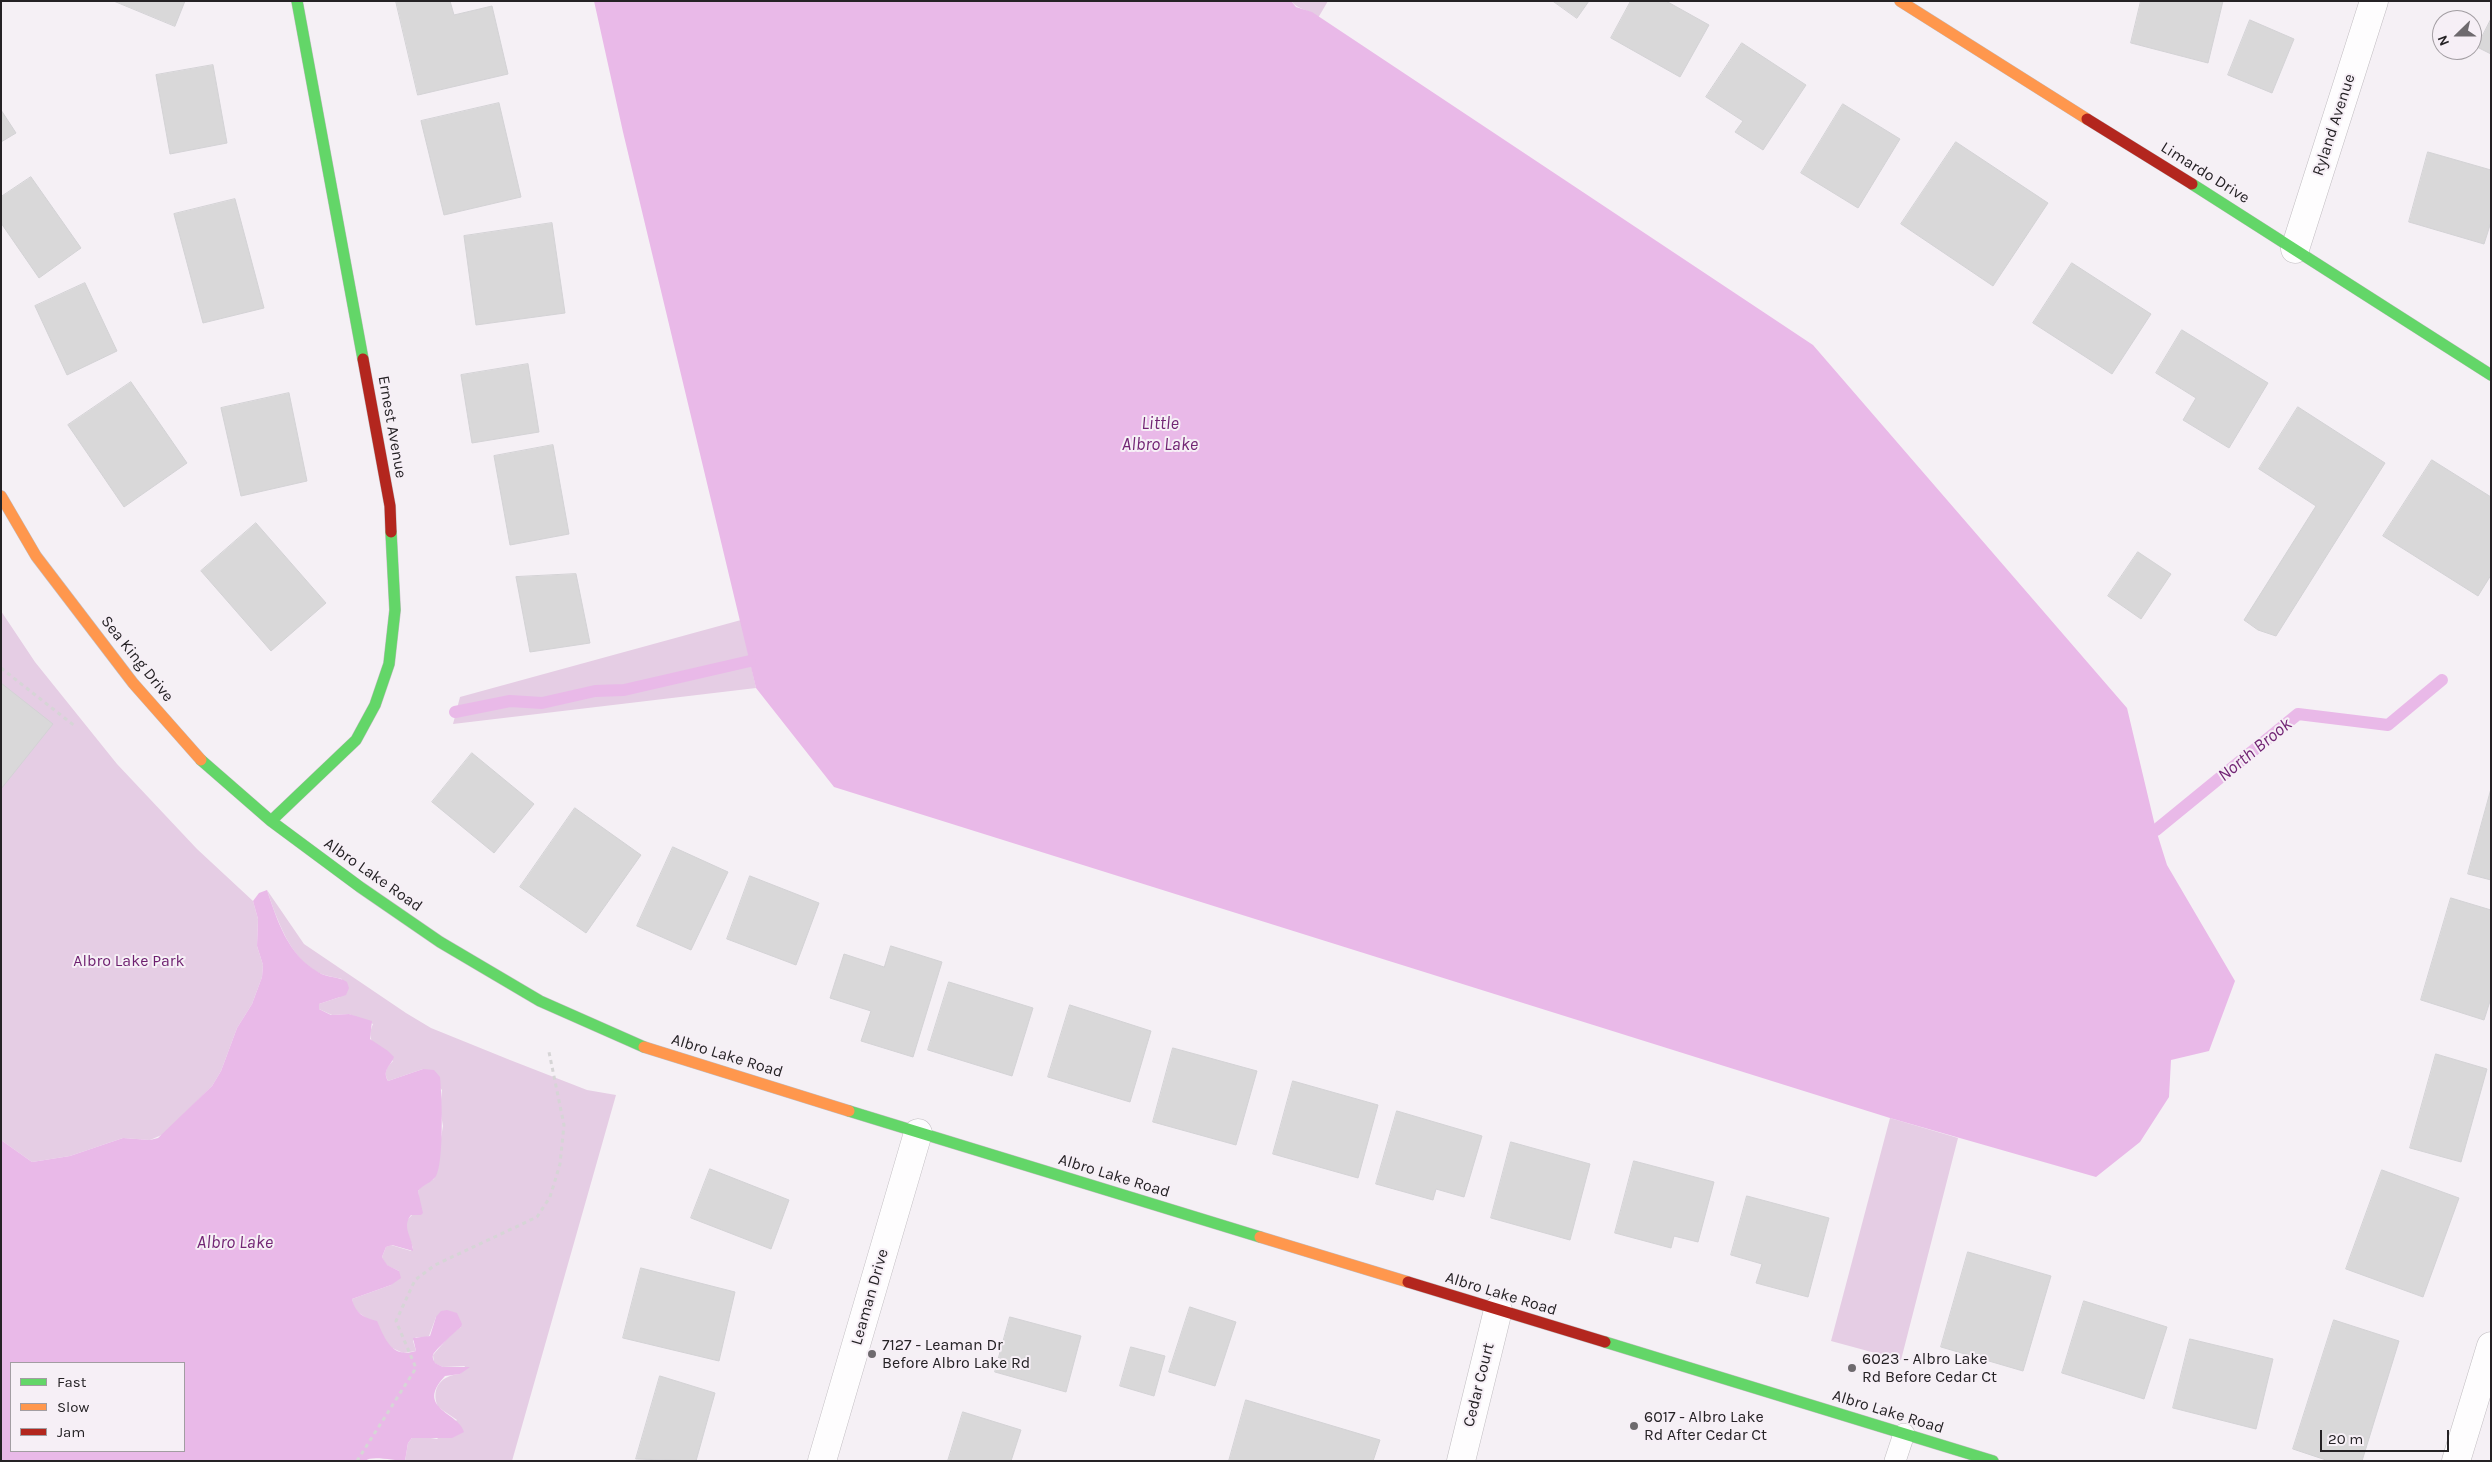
<!DOCTYPE html>
<html>
<head>
<meta charset="utf-8">
<style>
  body { margin:0 }
  #map { position:relative; width:2492px; height:1462px; overflow:hidden; background:#f5f0f5; font-family:Karla,sans-serif }
  canvas { display:block }
  .frame { position:absolute; inset:0; border:2px solid #252225; pointer-events:none }
  .legend { position:absolute; left:10px; top:1362px; width:175px; height:90px; box-sizing:border-box; background:#f6eff6; border:1px solid #a29da2; margin:0; padding:6px 9px; list-style:none; font-size:15px; color:#252225 }
  .legend li { display:flex; align-items:center; gap:10px; height:25px }
  .legend b { width:25px; border:1px solid #a29da2 }
  .north { position:absolute; left:2432px; top:10px; width:50px; height:50px; box-sizing:border-box; background:#f6eff6; border:1px solid #a29da2; border-radius:50%; rotate:248deg; font-size:14px; font-weight:700; line-height:20px; text-align:center; color:#252225 }
  .north::after { content:''; display:block; margin:auto; width:18px; height:22px; background:#6e6a6e; clip-path:polygon(50% 0,100% 100%,50% 72%,0 100%) }
  .scale { position:absolute; left:2320px; top:1430px; width:129px; height:22px; box-sizing:border-box; border:2px solid #252225; border-top:0; padding-left:6px; font-size:15px; line-height:18px; white-space:nowrap; color:#252225; -webkit-text-stroke:4px #f6eff6; paint-order:stroke }
</style>
</head>
<body>
<div id="map">
<canvas width="2492" height="1462"></canvas>
<div class="frame"></div>
<ul class="legend">
<li><b style="height:6px;background:#63d668"></b>Fast</li>
<li><b style="height:6px;background:#ff974d"></b>Slow</li>
<li><b style="height:6px;background:#b3261e"></b>Jam</li>
</ul>
<div class="north">N</div>
<div class="scale">20 m</div>
</div>
<script>
const ctx = document.querySelector('canvas').getContext('2d');
ctx.lineJoin = 'round';
function fill(path, color) { ctx.fillStyle = color; ctx.fill(path, 'evenodd'); }
function trace(path, color, width, dash) { ctx.strokeStyle = color; ctx.lineWidth = width; ctx.lineCap = dash ? 'butt' : 'round'; ctx.setLineDash(dash || []); ctx.stroke(path); }
function drawText(font, color, halo, rows, align = 'center') {
  ctx.font = font + ' Karla,sans-serif'; ctx.lineWidth = 4; ctx.setLineDash([]); ctx.textBaseline = 'middle'; ctx.strokeStyle = halo; ctx.fillStyle = color; for (const [text, x, y, turn = 0] of rows) {
    ctx.save(); ctx.translate(x, y); ctx.rotate((+turn || 0) * Math.PI / 180); ctx.textAlign = isNaN(turn) ? turn : align; if (halo) ctx.strokeText(text, 0, 0); ctx.fillText(text, 0, 0); ctx.restore();
  }
}
const green = new Path2D(`
  M1291 1H1328L1318 18C1309 9 1298 10 1291 1Z
  M1 611 35 662 117 764 197 849 253 901 258 919 257 946 263 965 262 977 252 1004 237 1028 221 1071 212 1086 164 1134 150 1140 123 1138 70 1156 32 1162 1 1140Z
  M741 620 756 688 453 724 460 697Z
  M267 890 304 944 406 1013 431 1028 510 1060 587 1090 616 1095 512 1461H405L408 1443 412 1438 419 1436 437 1439 457 1420 438 1407C430 1388 442 1375 460 1374L465 1366 443 1367 434 1363 433 1355 452 1333 461 1327 436 1317 429 1336 425 1338 416 1337 413 1341 416 1351 403 1353 388 1346 366 1318 354 1309 352 1299 391 1285 399 1271 386 1265 382 1257 386 1247 391 1245 411 1251 413 1248 406 1229 407 1220 413 1214 421 1215 418 1191 422 1185 434 1179 443 1126 440 1109 442 1090 423 1069 388 1081C383 1072 387 1067 393 1061 379 1048 364 1043 373 1024L349 1014 332 1015 319 1009V1004L340 997 342 979C335 977 326 976 319 973 291 961 276 917 267 890Z
  M1890 1118 1958 1138 1901 1360 1831 1341Z`);
const water = new Path2D(`
  M594 1H1291L1296 7 1312 12 1813 345 2127 708 2156 830 2167 865 2235 981 2209 1051 2171 1060 2169 1097 2140 1142 2096 1177 1890 1118 834 787 756 688 623 132Z
  M267 890C277 920 288 955 318 972 327 978 338 976 347 982L349 988 346 995 319 1004V1009L331 1015 349 1014 372 1021 370 1039 388 1051 394 1057C390 1067 382 1070 388 1081L423 1069 434 1070 440 1077C442 1096 444 1162 436 1176 432 1183 423 1184 418 1191L423 1213 421 1215H411C401 1227 413 1238 413 1251L392 1245 386 1247 382 1257 387 1265 399 1271 401 1278 391 1285 352 1299C355 1313 364 1318 377 1321 385 1339 392 1359 416 1351L413 1338 430 1336 436 1317 441 1311 447 1310 457 1313 462 1324 461 1327C457 1330 434 1351 433 1355 432 1358 434 1361 435 1363L443 1367H470L460 1374 445 1376C414 1409 459 1412 464 1432L452 1438H412L408 1443 405 1461C394 1461 372 1455 365 1461H1V1140L32 1162 70 1156 123 1138 150 1140 158 1138 212 1086 221 1071 237 1028 252 1004 262 977 263 965 257 946 258 919 253 901 259 893ZM11 1363H184V1451H11Z`);
const stream = new Path2D(`
  M455 712 510 701 542 703 595 691 624 690 750 661
  M2156 830 2298 714 2388 725 2442 680`);
const building = new Path2D(`
  M114 1H185L175 26Z
  M396 1H450L454 15 492 6 508 74 418 95Z
  M1553 1H1589L1577 18Z
  M1631 1H1666L1709 25 1680 77 1611 38Z
  M2141 1H2223L2208 63 2131 43Z
  M2491 19V54L2477 47Z
  M2250 20 2294 39 2272 93 2228 75Z
  M1742 43 1806 85 1763 150 1735 132 1743 121 1706 97Z
  M213 65 227 143 170 154 156 75Z
  M499 103 521 197 444 215 421 121Z
  M1843 104 1900 139 1858 208 1801 173Z
  M1 110 16 133 1 142Z
  M1956 142 2048 203 1993 286 1901 224Z
  M2428 152 2491 170V222L2484 244 2409 222Z
  M31 177 81 248 39 278 1 223V197Z
  M235 199 264 308 203 323 174 214Z
  M552 223 565 313 476 325 464 236Z
  M2072 263 2151 314 2112 374 2033 323Z
  M85 283 117 351 67 375 35 306Z
  M2182 330 2268 383 2229 448 2183 420 2196 398 2156 373Z
  M528 364 539 432 472 443 461 375Z
  M131 382 187 463 124 507 68 425Z
  M289 393 307 481 241 496 221 408Z
  M2298 407 2385 463 2276 636 2258 630 2244 620 2316 506 2259 469Z
  M553 445 569 534 510 545 494 456Z
  M2432 460 2491 497V575L2478 596 2383 536Z
  M256 523 326 603 271 651 201 571Z
  M2138 552 2171 574 2141 619 2108 596Z
  M576 574 590 643 530 652 516 577Z
  M1 683 53 724 1 789Z
  M472 753 534 804 494 853 432 802Z
  M2491 789V880L2468 874Z
  M575 808 641 855 586 933 520 887Z
  M673 847 728 872 691 950 637 926Z
  M750 876 819 903 796 965 727 939Z
  M2451 898 2491 910V998L2484 1020 2421 1000Z
  M891 946 942 962 913 1057 861 1041 871 1011 830 998 844 954 884 967Z
  M949 982 1033 1008 1012 1076 928 1050Z
  M1070 1005 1151 1031 1130 1102 1048 1077Z
  M1173 1048 1257 1071 1236 1145 1153 1122Z
  M2436 1054 2487 1069 2461 1162 2410 1148Z
  M1293 1081 1378 1105 1358 1178 1273 1154Z
  M1397 1111 1482 1136 1464 1197 1436 1189 1433 1200 1376 1184Z
  M1511 1142 1590 1164 1570 1240 1491 1218Z
  M1634 1161 1714 1182 1698 1242 1674 1236 1671 1248 1615 1233Z
  M710 1169 789 1200 771 1249 691 1218Z
  M2382 1170 2459 1198 2423 1297 2346 1269Z
  M1747 1196 1829 1218 1808 1297 1756 1283 1762 1264 1731 1255Z
  M1968 1252 2051 1276 2023 1371 1941 1347Z
  M641 1268 735 1292 719 1361 623 1338Z
  M2084 1301 2167 1327 2144 1399 2062 1373Z
  M1190 1307 1236 1322 1215 1386 1169 1372Z
  M1010 1317 1081 1336 1066 1392 995 1372Z
  M2334 1320 2399 1341 2362 1461H2329L2293 1449Z
  M2190 1339 2273 1359 2256 1429 2173 1408Z
  M1131 1347 1165 1356 1154 1396 1120 1386Z
  M660 1376 715 1393 696 1461 636 1459Z
  M1246 1400 1380 1440 1373 1461H1229Z
  M963 1412 1021 1430 1011 1461H948Z`);
const path = new Path2D(`
  M1 668 76 727
  M357 1461 416 1368 396 1321 415 1280 435 1265 537 1217 550 1197 560 1164 564 1125 549 1052`);
const lane = new Path2D(`
  M1895 1461 1904 1434`);
const street = new Path2D(`
  M2295 249 2374 1
  M822 1461 918 1133
  M1461 1461 1498 1310
  M2456 1461 2491 1346`);
const fast = new Path2D(`
  M297 1 363 359
  M2192 184 2491 375
  M201 760 271 821 360 887 440 942 540 1001 644 1047
  M271 821 356 740 375 705 389 664 395 610 391 532
  M849 1111 1260 1237
  M1605 1342 1993 1461`);
const slow = new Path2D(`
  M1900 1 2087 119
  M1 496 36 556 133 683 201 760
  M644 1047 849 1111
  M1260 1237 1408 1282`);
const jam = new Path2D(`
  M2087 119 2192 184
  M363 359 390 506 391 532
  M1408 1282 1605 1342`);
const markers = [
  [872,1354,5,"#6e6a6e"],
  [1852,1368,5,"#6e6a6e"],
  [1634,1426,5,"#6e6a6e"]
];
const streetNames = [
  ["Ryland Avenue",2334,125,-72],
  ["Limardo Drive",2205,173,32],
  ["Ernest Avenue",392,427,80],
  ["Sea King Drive",137,659,51],
  ["Albro Lake Road",373,875,35],
  ["Albro Lake Road",727,1056,17],
  ["Albro Lake Road",1114,1176,17],
  ["Albro Lake Road",1501,1294,17],
  ["Leaman Drive",870,1297,-74],
  ["Cedar Court",1479,1385,-76],
  ["Albro Lake Road",1888,1412,17]
];
const parkNames = [
  ["Albro Lake Park",129,961]
];
const poiNames = [
  ["7127 - Leaman Dr",882,1345],
  ["Before Albro Lake Rd",882,1363],
  ["6023 - Albro Lake",1862,1359],
  ["Rd Before Cedar Ct",1862,1377],
  ["6017 - Albro Lake",1644,1417],
  ["Rd After Cedar Ct",1644,1435]
];
const waterNames = [
  ["Little",1160,424],
  ["Albro Lake",1160,445],
  ["North Brook",2255,750,-39],
  ["Albro Lake",235,1243]
];
fill(green, '#e5cde4');
fill(water, '#e9b9e8');
trace(stream, '#e9b9e8', 12);
fill(building, '#d9d8d9');
trace(building, '#d3d2d5', 1);
trace(lane, '#c1bdc1', 22);
trace(street, '#c1bdc1', 29);
trace(fast, '#c1bdc1', 12);
trace(slow, '#c1bdc1', 12);
trace(jam, '#c1bdc1', 12);
trace(path, '#d6d5d6', 3, [4, 4]);
trace(lane, '#fefdfe', 21);
trace(street, '#fefdfe', 28);
trace(fast, '#63d668', 11);
trace(slow, '#ff974d', 11);
trace(jam, '#b3261e', 11);
for (const [x, y, r, color] of markers) { const dot = new Path2D(); dot.arc(x, y, r, 0, 2 * Math.PI); ctx.fillStyle = color; ctx.fill(dot); trace(dot, '#f6eff6', 2); }
drawText('16px', '#252225', '#f6eff6', streetNames);
drawText('16px', '#6d1f6f', '#f6eff6', parkNames);
drawText('16px', '#252225', '#f6eff6', poiNames, 'left');
drawText('italic 18px', '#722574', '#f6eff6', waterNames);
</script>
</body>
</html>
